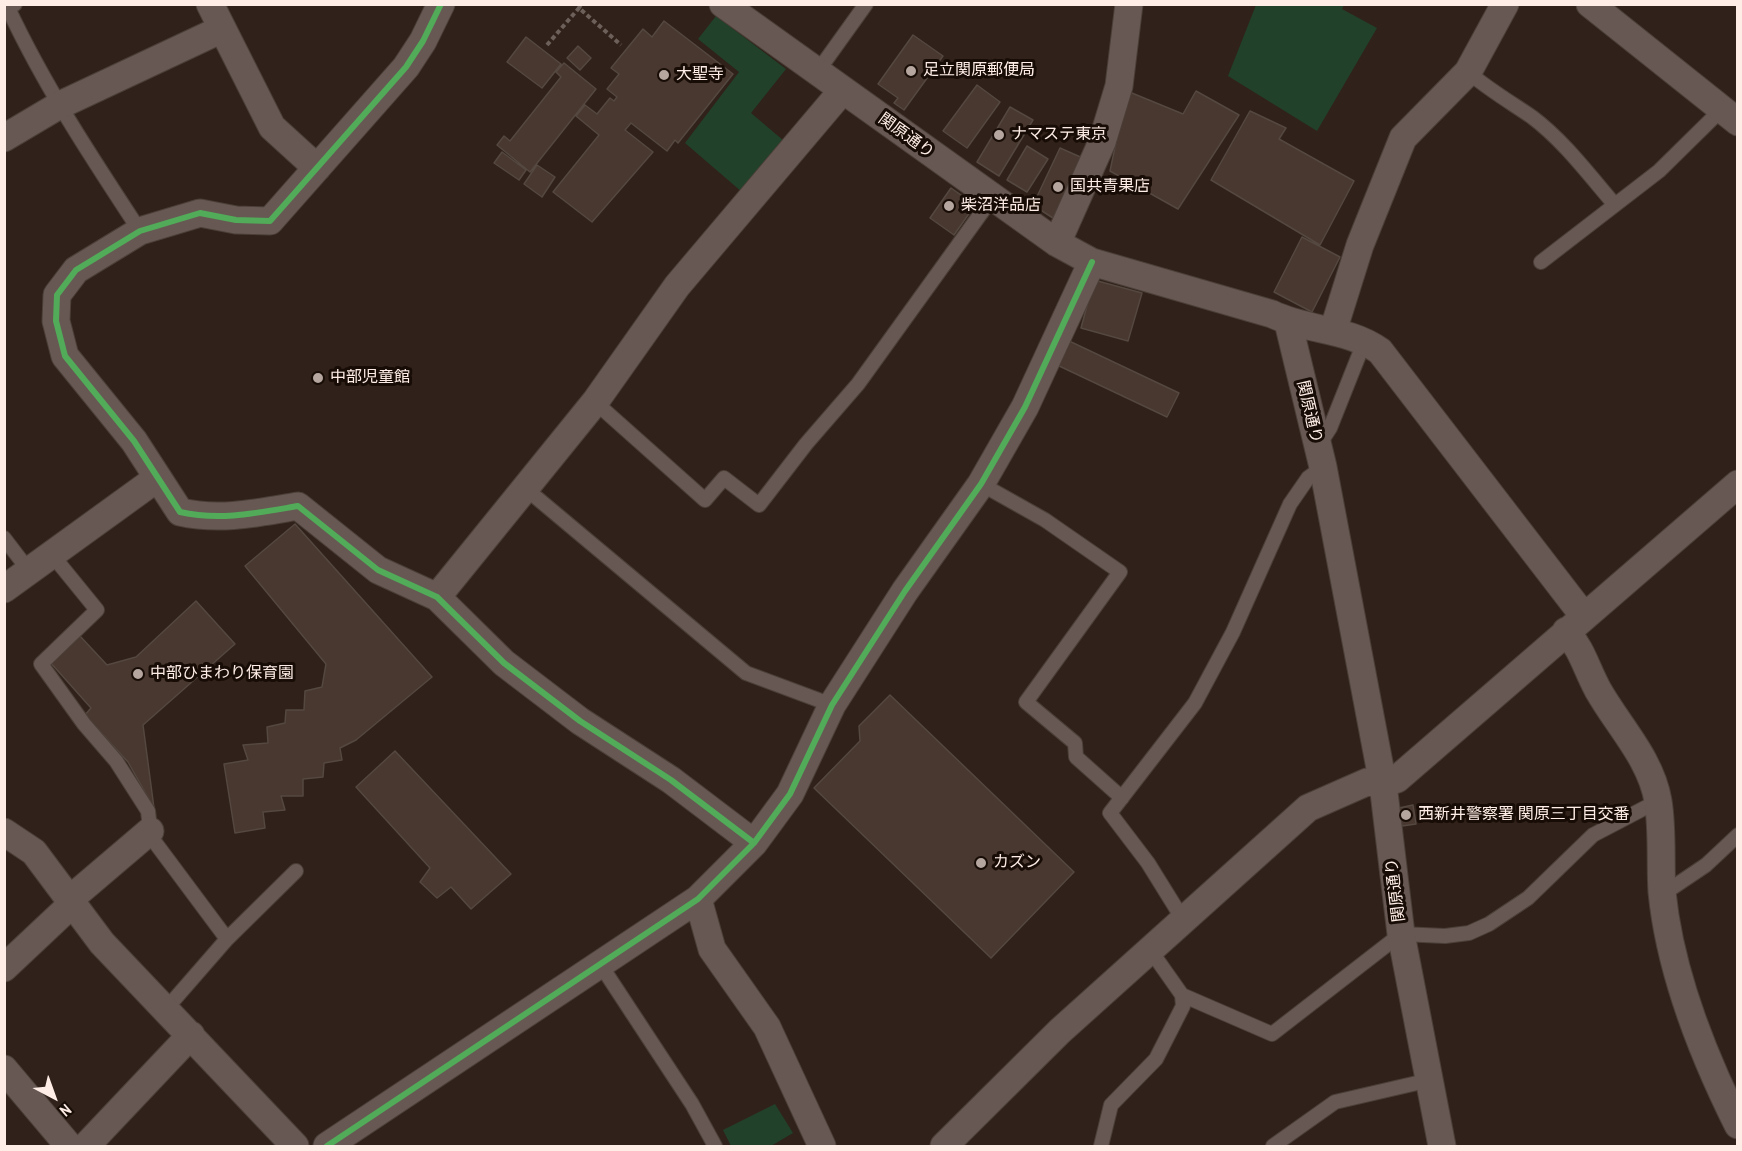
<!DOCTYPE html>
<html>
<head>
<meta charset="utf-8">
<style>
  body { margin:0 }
  #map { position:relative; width:1742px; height:1151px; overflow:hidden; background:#30221a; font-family:"Archivo Narrow",sans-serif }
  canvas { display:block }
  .frame { position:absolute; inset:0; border:6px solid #fdede6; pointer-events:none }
  .north { position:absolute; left:24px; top:1067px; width:60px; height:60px; -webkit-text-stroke:4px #180c06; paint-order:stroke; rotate:139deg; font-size:16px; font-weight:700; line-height:24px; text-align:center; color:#fdede6 }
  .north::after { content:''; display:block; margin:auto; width:21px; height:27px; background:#fdede6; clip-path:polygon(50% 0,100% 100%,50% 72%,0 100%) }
</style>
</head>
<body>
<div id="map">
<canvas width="1742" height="1151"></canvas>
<div class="frame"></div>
<div class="north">N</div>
</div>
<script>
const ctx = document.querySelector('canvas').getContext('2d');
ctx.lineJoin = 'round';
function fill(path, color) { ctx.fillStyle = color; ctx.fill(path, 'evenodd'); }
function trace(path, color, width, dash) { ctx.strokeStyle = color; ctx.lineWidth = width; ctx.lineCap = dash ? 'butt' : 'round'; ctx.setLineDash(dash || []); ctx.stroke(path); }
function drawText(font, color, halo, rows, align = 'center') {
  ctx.font = font + ' "Archivo Narrow","Noto Sans JP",sans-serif'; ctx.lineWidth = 6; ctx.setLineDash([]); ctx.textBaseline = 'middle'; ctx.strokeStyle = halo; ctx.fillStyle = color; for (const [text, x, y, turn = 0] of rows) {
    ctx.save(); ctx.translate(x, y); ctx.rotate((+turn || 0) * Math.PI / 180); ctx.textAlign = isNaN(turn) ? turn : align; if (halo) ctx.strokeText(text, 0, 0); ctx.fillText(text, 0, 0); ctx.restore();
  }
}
const green = new Path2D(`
  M1256 5H1344L1342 9 1377 28 1317 131 1228 76Z
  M716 16 786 69 751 113 784 141 742 192 685 143 739 72 698 39Z
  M775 1104 793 1133 771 1146H731L723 1130Z`);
const building = new Path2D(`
  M664 21 733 74 678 143 675 140 667 151 631 123 625 130 653 152 592 222 553 192 599 135 576 116 585 105 597 114 610 98 614 101 617 97 607 89 619 74 611 68 643 29 652 37Z
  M913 35 943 56 904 110 894 103 898 98 878 84Z
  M526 37 561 64 542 88 507 62Z
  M578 46 591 58 580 70 567 58Z
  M564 63 596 89 530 172 497 145 504 136 510 141 561 77 556 72Z
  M977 85 1000 102 967 148 943 131Z
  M1127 91 1183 114 1196 91 1239 115 1178 209 1110 171Z
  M1010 107 1033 120 999 176 977 162Z
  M1250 111 1286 128 1279 139 1354 181 1320 245 1211 180Z
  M1027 146 1048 159 1027 192 1007 180Z
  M1060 148 1085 159 1056 220 1033 205Z
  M502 152 526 170 519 180 494 163Z
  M537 165 555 177 542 197 524 184Z
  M951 188 975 205 954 235 930 218Z
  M1302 237 1340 257 1312 312 1274 292Z
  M1094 280 1142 293 1128 341 1081 328Z
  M1067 340 1179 393 1167 417 1055 364Z
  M295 524 432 677 356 740 340 748 342 760 324 763 323 777 303 779V796H281L285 810 263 812 265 828 235 833 224 764 248 760 243 745 268 743 267 727 285 723 286 710H304L305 691 322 687 326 664 245 566Z
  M196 601 235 644 143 725 154 808 128 762 85 715 91 708 50 662 79 635 107 665 136 657Z
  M890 695 1074 872 991 958 814 788 860 741 859 726Z
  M395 751 511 874 471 909 451 887 437 898 420 882 430 868 356 787Z
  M1413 805 1416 824 1402 826 1399 808Z`);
const path = new Path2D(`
  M581 4 579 8 621 45
  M547 45 579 8`);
const lane = new Path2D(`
  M15 4 8 8C45 87 92 158 140 231
  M823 64 866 4
  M1468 72C1488 89 1510 102 1532 117 1564 141 1589 175 1615 205
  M1541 262 1659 171 1722 109
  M595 402 705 500 724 478 759 505 806 444 858 384 992 198
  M1319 445 1330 428 1365 340
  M981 484 1045 520 1120 572 1026 702 1075 743 1076 757 1122 798
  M525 488 746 673 832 705
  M4 538 30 572
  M53 556 97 610 41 664 84 724 116 761 148 811 151 837 227 939
  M1663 894 1706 865 1738 835
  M1184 921 1148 863 1110 813 1195 703 1233 632 1290 504 1308 478 1323 467
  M600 964 692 1104 715 1146
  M1182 995 1272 1034 1401 934 1445 936 1469 933 1489 924 1528 898 1593 835 1658 801
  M166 1009 227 939 296 871
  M1101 1146 1111 1105 1156 1059 1183 1006 1182 995 1151 951
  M1273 1146 1335 1102 1430 1080`);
const street = new Path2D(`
  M210 4 272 127 317 168
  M441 4 423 41 406 67 270 221 236 220 200 213 140 231 76 270 57 295 56 321 65 356 134 441 180 512C220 521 257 513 298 506L378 570 437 597 504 663 580 721 671 780 754 843
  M723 4 1057 243 1092 262 1272 314C1307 331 1348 328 1380 351L1583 615
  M1590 4 1738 122
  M4 138 58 106 222 29
  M1057 243 1102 142 1119 86 1129 4
  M1288 322 1323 467 1383 784 1401 934 1442 1146
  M1333 331 1360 245 1403 138 1468 72 1505 4
  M4 589 156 479
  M437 597 595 402 677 286 842 91
  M1566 631C1583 651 1586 668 1598 690 1619 727 1651 759 1658 801 1663 831 1660 862 1662 892 1670 973 1702 1053 1738 1125
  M4 832 34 852 102 943 295 1146
  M698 899 712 949 767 1027 822 1146
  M69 900 150 831
  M4 968 72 904
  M4 1069 69 1146
  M86 1146 191 1035
  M327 1146 698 899 754 843 790 794 832 705 905 591 981 484 1025 407 1092 262
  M944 1146 1060 1031 1308 808 1367 782 1383 784 1397 779 1738 484`);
const cycleway = new Path2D(`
  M441 4 423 41 406 67 270 221 236 220 200 213 140 231 76 270 57 295 56 321 65 356 134 441 180 512C220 521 257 513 298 506L378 570 437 597 504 663 580 721 671 780 754 843
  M327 1146 698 899 754 843 790 794 832 705 905 591 981 484 1025 407 1092 262`);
const markers = [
  [911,71,6,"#b5a69f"],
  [664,75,6,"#b5a69f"],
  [999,135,6,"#b5a69f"],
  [1058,187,6,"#b5a69f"],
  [949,206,6,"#b5a69f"],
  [318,378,6,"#b5a69f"],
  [138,674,6,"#b5a69f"],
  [1406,815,6,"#b5a69f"],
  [981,863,6,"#b5a69f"]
];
const poiNames = [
  ["足立関原郵便局",923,71],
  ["大聖寺",676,75],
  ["ナマステ東京",1011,135],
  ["国共青果店",1070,187],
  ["柴沼洋品店",961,206],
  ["中部児童館",330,378],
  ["中部ひまわり保育園",150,674],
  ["西新井警察署 関原三丁目交番",1418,815],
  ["カズン",993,863]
];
const streetNames = [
  ["関原通り",906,136,36],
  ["関原通り",1309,412,77],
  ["関原通り",1396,890,-97]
];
fill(green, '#21412a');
fill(building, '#48382f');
trace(building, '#544841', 1.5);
trace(lane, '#4b3f38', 16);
trace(street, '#4b3f38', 29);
trace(path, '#6d605b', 4, [4.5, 3]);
trace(lane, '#675854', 14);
trace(street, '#675854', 27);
trace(cycleway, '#51ab58', 6);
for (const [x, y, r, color] of markers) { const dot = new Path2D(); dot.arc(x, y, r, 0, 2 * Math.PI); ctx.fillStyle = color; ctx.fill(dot); trace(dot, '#180c06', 2); }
drawText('16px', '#fdede6', '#180c06', poiNames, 'left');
drawText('16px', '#fdede6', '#180c06', streetNames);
</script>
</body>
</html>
